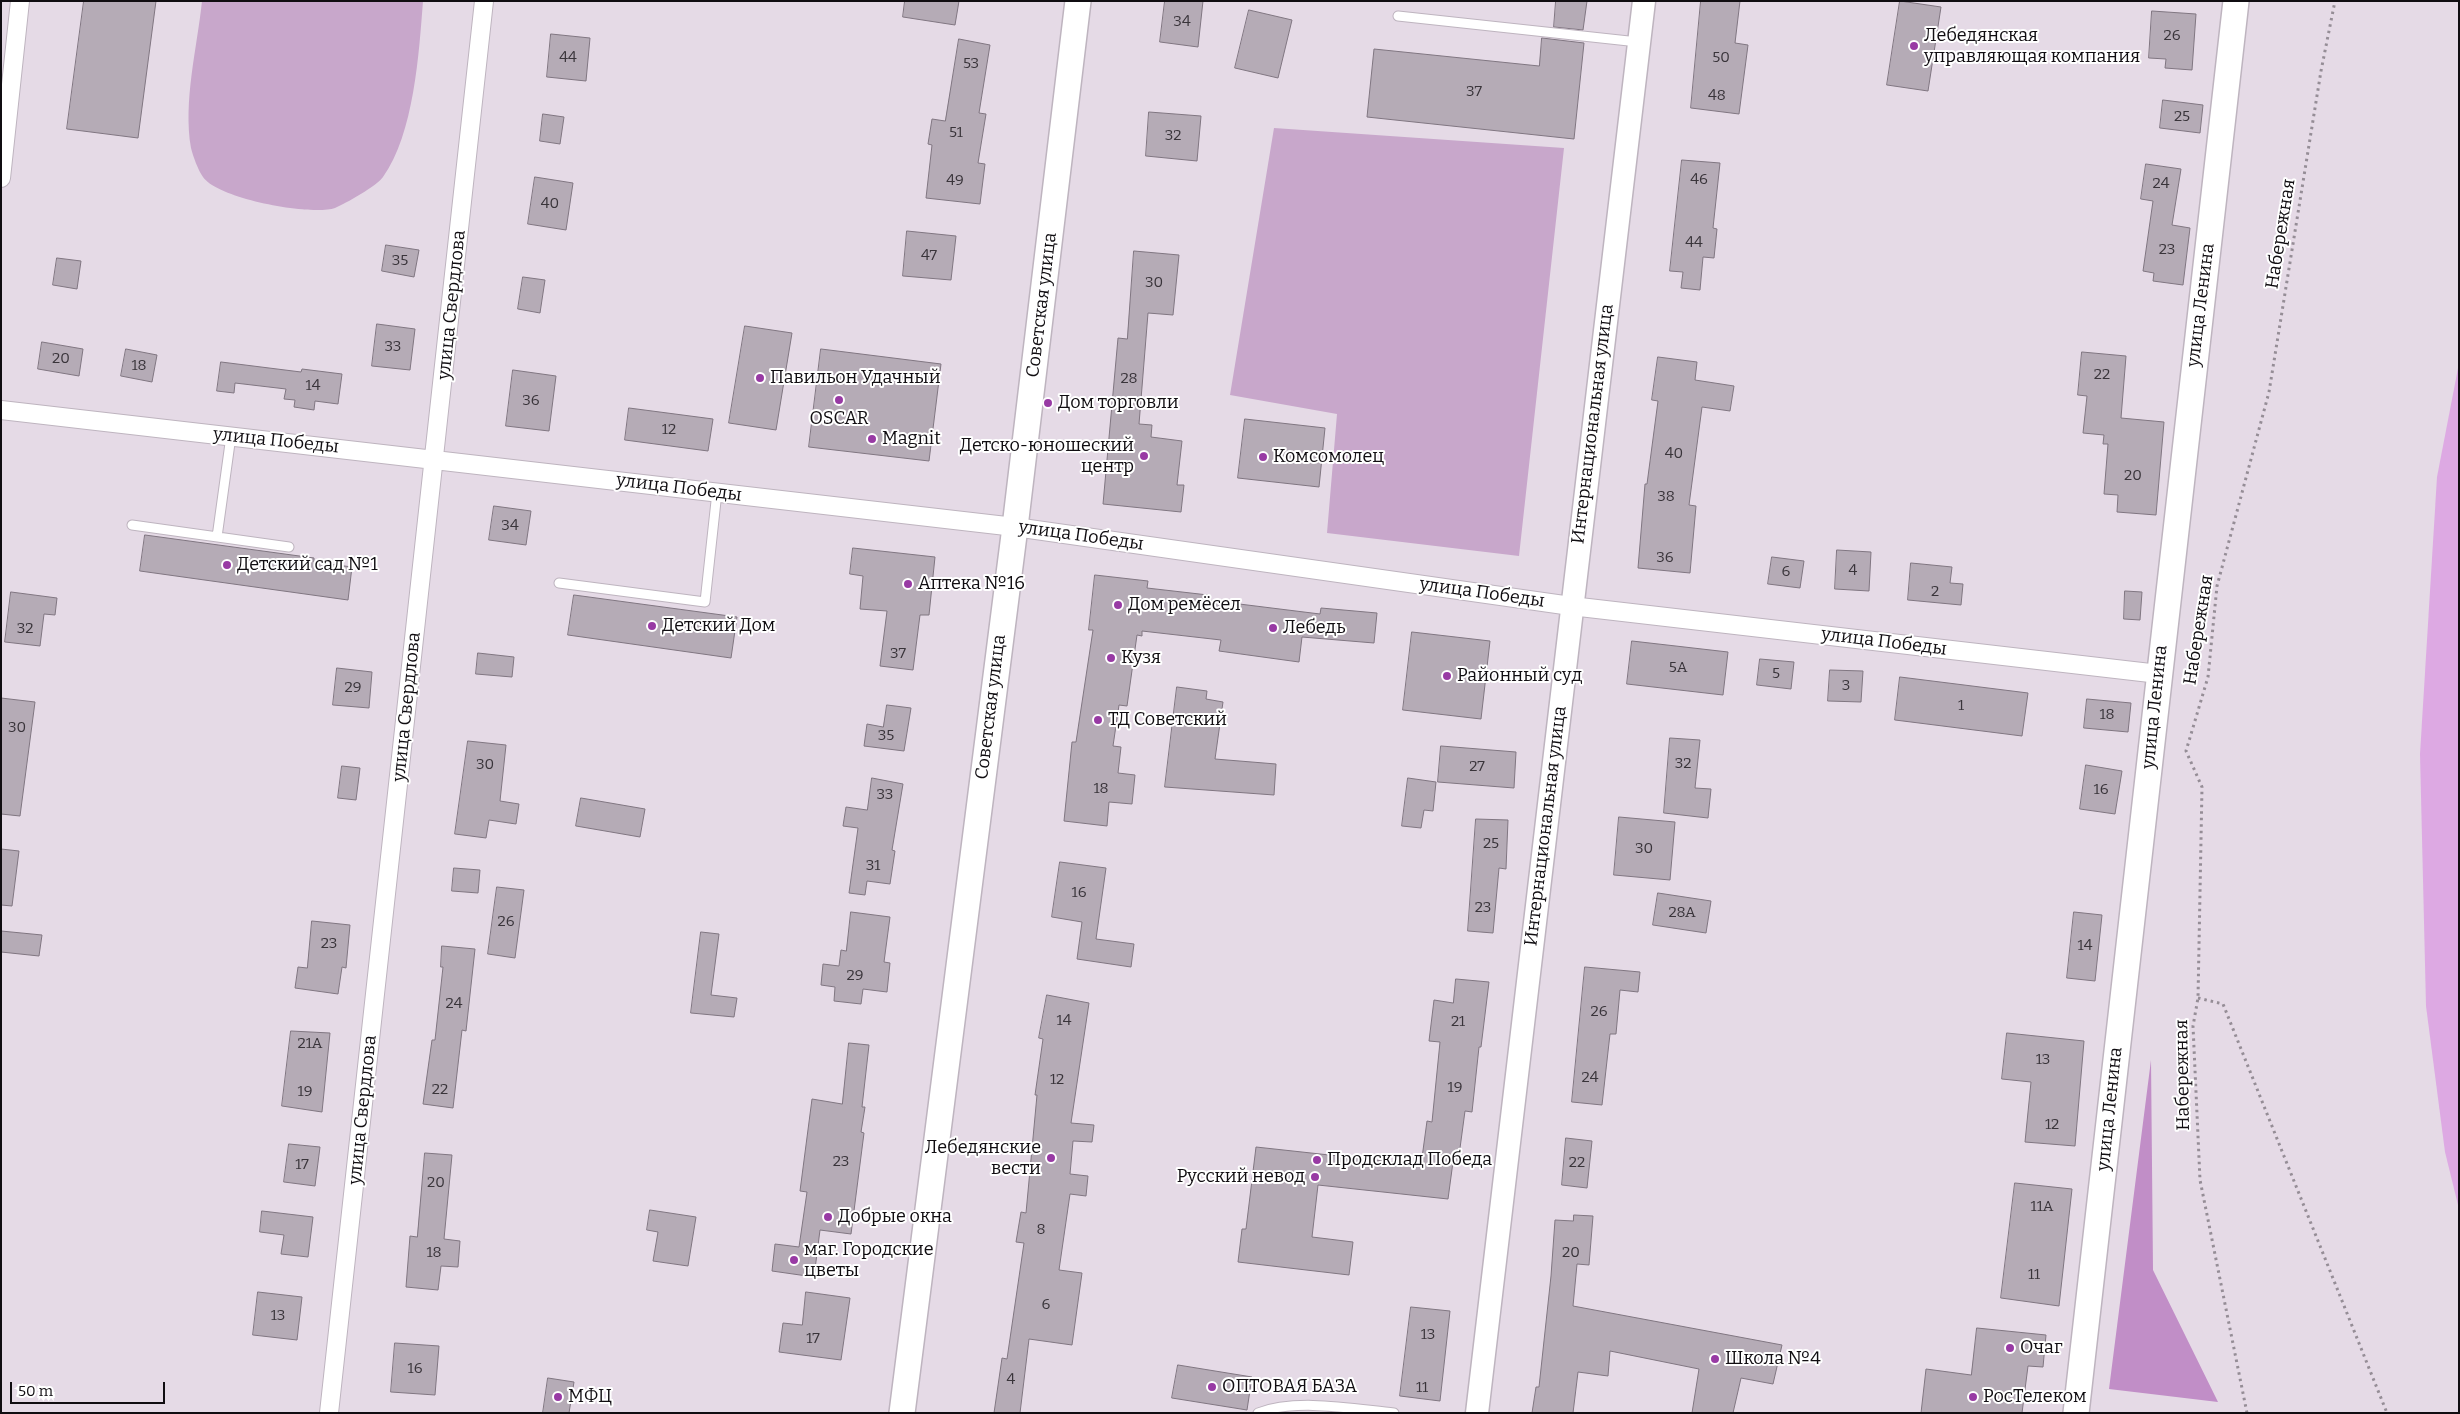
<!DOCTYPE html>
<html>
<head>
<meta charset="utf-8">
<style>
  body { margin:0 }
  #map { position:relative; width:2460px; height:1414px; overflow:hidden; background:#e5dae6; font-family:Bitter,serif }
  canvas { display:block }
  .frame { position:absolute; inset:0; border:2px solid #100d11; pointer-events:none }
  .scale { position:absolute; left:10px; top:1382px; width:155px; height:22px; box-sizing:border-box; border:2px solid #100d11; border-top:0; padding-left:6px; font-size:15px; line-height:18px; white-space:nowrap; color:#100d11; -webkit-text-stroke:4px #fff; paint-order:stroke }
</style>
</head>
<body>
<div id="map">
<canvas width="2460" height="1414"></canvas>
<div class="frame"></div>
<div class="scale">50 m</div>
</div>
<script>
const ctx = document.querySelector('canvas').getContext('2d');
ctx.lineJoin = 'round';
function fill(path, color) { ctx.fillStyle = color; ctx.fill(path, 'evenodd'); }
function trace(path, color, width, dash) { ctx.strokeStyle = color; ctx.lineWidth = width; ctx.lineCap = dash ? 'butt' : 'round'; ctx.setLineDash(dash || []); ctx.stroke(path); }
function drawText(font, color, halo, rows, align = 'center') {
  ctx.font = font + ' Bitter,serif'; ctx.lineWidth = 4; ctx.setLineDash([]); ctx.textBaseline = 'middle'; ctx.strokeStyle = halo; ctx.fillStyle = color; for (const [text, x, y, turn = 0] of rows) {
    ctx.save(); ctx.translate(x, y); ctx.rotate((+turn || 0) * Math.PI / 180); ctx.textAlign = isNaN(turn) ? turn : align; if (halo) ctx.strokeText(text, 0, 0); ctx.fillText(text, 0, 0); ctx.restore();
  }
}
const green = new Path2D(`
  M202 1H423C419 53 414 134 383 177 378 185 345 204 335 208 311 216 218 199 203 177 198 170 193 156 191 148 183 101 197 49 202 1Z
  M1274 128 1564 148 1519 556 1327 533 1337 414 1230 395Z`);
const forest = new Path2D(`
  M2151 1060 2153 1270 2218 1402 2109 1389Z`);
const water = new Path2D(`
  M2459 363V1209L2445 1152 2426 1006 2420 754 2437 477Z`);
const building = new Path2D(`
  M84 1H156L138 138 67 129Z
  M905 1H959L955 25 903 17Z
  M1165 1H1203L1198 47 1160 42Z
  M1556 1H1587L1583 30 1554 27Z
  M1701 1H1740L1735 43 1748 45 1739 114 1691 108Z
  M1900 1 1941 7 1928 91 1887 85Z
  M1249 10 1292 20 1278 78 1235 68Z
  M2152 11 2196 14 2192 70 2165 68 2166 59 2149 58Z
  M551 34 590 38 586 81 547 77Z
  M1542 38 1584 43 1574 139 1367 117 1374 49 1539 66Z
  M959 39 990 45 979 113 986 114 978 163 985 164 980 204 926 198 932 145 928 144 932 119 945 121Z
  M2163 100 2203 105 2200 133 2160 128Z
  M1149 112 1201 116 1197 161 1146 156Z
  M543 114 564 117 560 144 540 141Z
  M1682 160 1720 163 1713 228 1717 229 1714 258 1703 257 1700 290 1681 288 1683 272 1670 271Z
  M2146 164 2181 169 2172 225 2190 228 2183 285 2153 281 2154 273 2143 271 2153 201 2141 199Z
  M535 177 573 183 566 230 528 224Z
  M907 231 956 236 951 280 903 276Z
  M386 245 419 250 414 277 382 271Z
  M1134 251 1179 255 1173 315 1148 313 1139 424 1152 425 1151 437 1182 441 1177 485H1184L1181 512 1103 504 1118 338 1127 339Z
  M57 258 81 261 77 289 53 285Z
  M523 277 545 280 540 313 518 309Z
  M377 324 415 329 410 370 372 366Z
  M745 326 792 333 776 430 729 423Z
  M42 342 83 349 79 376 38 369Z
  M126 349 157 355 152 382 121 376Z
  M821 349 941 364 929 461 809 447Z
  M2082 352 2126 356 2121 418 2164 422 2156 515 2117 512 2118 495 2104 494 2108 444H2103L2104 435 2083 433 2087 396 2078 395Z
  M1658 357 1697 362 1695 380 1734 386 1730 411 1702 407 1689 505 1696 506 1690 573 1638 568 1645 484H1647L1658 401 1652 400Z
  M221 362 301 372 302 369 342 374 338 404 315 401 314 410 294 407 295 400 284 399 286 389 235 383 234 393 217 391Z
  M513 370 556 376 549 431 506 426Z
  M629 408 713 419 708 451 625 440Z
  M1245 419 1325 428 1319 487 1238 478Z
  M494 506 531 511 526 545 489 540Z
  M145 535 314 558V562L352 567 348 600 140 571Z
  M853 548 935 557 929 615H920L913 670 880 666 887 611 860 609 863 576 850 574Z
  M1837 550 1871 552 1869 591 1835 589Z
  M1772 557 1804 561 1800 588 1768 584Z
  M1911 563 1952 567 1950 583 1963 584 1961 605 1908 600Z
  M1095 575 1148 581 1147 588 1208 595 1207 600 1320 614 1321 608 1377 613 1374 643 1302 637 1299 662 1219 651 1221 640 1142 631V636L1137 635 1127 706 1119 705 1113 746 1121 747 1118 773 1135 775 1132 804 1109 802 1107 826 1064 821 1072 742H1076L1093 630H1089Z
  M2125 591 2142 592 2140 620 2124 619Z
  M11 592 57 598 55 615 44 614 40 646 5 642Z
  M574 595 737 617 731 658 568 635Z
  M1412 632 1490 641 1481 719 1403 710Z
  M1632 641 1728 652 1723 695 1627 684Z
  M478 653 514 657 512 677 476 674Z
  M1760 659 1794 662 1791 689 1757 685Z
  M337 668 372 672 369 708 333 705Z
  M1830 670 1863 671 1861 702 1828 701Z
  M1900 677 2028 693 2022 736 1895 720Z
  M1177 687 1207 691 1206 699 1223 702 1215 759 1276 764 1274 795 1165 787Z
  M1 698 35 702 20 816 1 814Z
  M2087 699 2131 703 2128 732 2084 728Z
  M887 705 911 708 904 751 864 746 867 724 883 727Z
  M1670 738 1700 740 1695 788 1711 789 1708 818 1664 813Z
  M468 741 506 745 500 801 519 804 516 824 489 820 486 838 455 834Z
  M1441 746 1516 752 1514 788 1438 782Z
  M2086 765 2122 771 2115 814 2080 809Z
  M342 766 360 768 356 800 338 798Z
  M872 778 903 784 892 850 895 851 890 884 867 881 865 895 849 893 858 828 843 826 846 807 867 810Z
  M1408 778 1436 782 1433 811 1424 810 1421 828 1402 826Z
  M581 798 645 809 640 837 576 826Z
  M1619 817 1675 822 1670 880 1614 875Z
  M1476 819 1508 820 1506 869 1499 868 1493 933 1468 931Z
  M1 849 19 851 12 906 1 905Z
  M1060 862 1106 868 1096 939 1134 944 1131 967 1077 959 1082 922 1052 917Z
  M454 868 480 870 478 893 452 891Z
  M497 887 524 890 515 958 488 954Z
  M1658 893 1711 901 1706 933 1653 925Z
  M851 912 890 917 884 962 890 963 887 992 863 989 861 1004 834 1001 835 987 821 985 823 964 839 966 841 950 846 951Z
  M2074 912 2102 915 2095 981 2067 978Z
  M312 921 350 925 346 968 342 967 338 994 295 988 298 967 307 968Z
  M1 931 42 935 39 956 1 952Z
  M701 932 719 934 711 995 737 998 734 1017 691 1013Z
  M442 946 475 949 466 1031 462 1030 453 1108 423 1104 432 1040H435L443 967H441Z
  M1585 967 1640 972 1638 992 1620 990 1616 1034H1610L1602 1105 1572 1102Z
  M1456 979 1489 982 1481 1047H1479L1472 1112 1465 1111 1458 1163 1453 1162 1448 1199 1318 1185 1312 1237 1353 1242 1349 1275 1238 1262 1242 1229H1246L1256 1147 1421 1165 1427 1121 1432 1122 1440 1042 1429 1041 1434 1000 1453 1003Z
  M1047 995 1089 1003 1071 1123 1094 1125 1092 1142 1073 1141 1070 1174 1088 1176 1086 1196 1070 1194 1059 1270 1082 1273 1072 1345 1029 1339 1020 1413H994L1002 1358 1007 1359 1024 1243 1016 1242 1021 1212 1026 1213 1037 1095H1035L1043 1039 1039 1038Z
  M291 1031 330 1033 322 1112 282 1106Z
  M2007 1033 2084 1041 2075 1146 2025 1142 2031 1082 2002 1079Z
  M849 1043 869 1045 862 1107H865L861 1132 864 1133 851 1234 820 1230 814 1277 772 1271 775 1244 799 1247 807 1192 800 1191 812 1099 842 1104Z
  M1566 1138 1592 1141 1587 1188 1562 1185Z
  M289 1144 320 1147 315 1186 284 1182Z
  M425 1153 452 1155 444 1239 460 1241 458 1267 441 1266 438 1290 406 1287 410 1236 417 1237Z
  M2015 1183 2072 1189 2059 1306 2001 1298Z
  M650 1210 696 1217 688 1266 653 1261 658 1232 647 1230Z
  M262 1211 313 1217 308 1257 281 1254 284 1235 260 1232Z
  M1574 1215 1593 1216 1589 1265 1577 1264 1573 1306 1782 1345 1773 1384 1741 1378 1733 1413H1692L1699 1369 1610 1351 1608 1376 1578 1372 1573 1413H1532L1536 1387H1539L1551 1276 1555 1220 1573 1221Z
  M258 1292 302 1297 297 1340 253 1335Z
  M806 1292 850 1298 841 1360 779 1352 783 1323 802 1325Z
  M1411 1307 1450 1311 1440 1401 1400 1396Z
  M1977 1328 2046 1335 2043 1367 2028 1366 2022 1413H1921L1926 1369 1971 1375Z
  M395 1343 439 1346 435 1395 391 1392Z
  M1178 1365 1252 1377 1247 1410 1172 1398Z
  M548 1378 574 1382 569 1413H543Z`);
const path = new Path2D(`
  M2198 998 2223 1004 2387 1413
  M2247 1413 2200 1180 2193 1026 2198 998 2202 787 2186 751 2208 677 2217 586 2269 392 2321 71 2335 1`);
const service = new Path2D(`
  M1398 16 1638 42
  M132 525 289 547
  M217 537 231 436
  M559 583 705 602 717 492
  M1258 1413C1296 1398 1354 1409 1394 1413`);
const minor = new Path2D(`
  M1 178 20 1
  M1 410 1015 527 1571 606 2159 674
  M329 1413 484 1`);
const tertiary = new Path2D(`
  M1477 1413 1644 1`);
const secondary = new Path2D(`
  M902 1413 1015 527 1078 1
  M2076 1413 2236 1`);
const markers = [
  [1914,46,5,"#983aa4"],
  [760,378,5,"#983aa4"],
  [839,400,5,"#983aa4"],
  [1048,403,5,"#983aa4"],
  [872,439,5,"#983aa4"],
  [1144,456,5,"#983aa4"],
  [1263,457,5,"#983aa4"],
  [227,565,5,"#983aa4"],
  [908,584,5,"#983aa4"],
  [1118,605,5,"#983aa4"],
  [652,626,5,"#983aa4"],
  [1273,628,5,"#983aa4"],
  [1111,658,5,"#983aa4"],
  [1447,676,5,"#983aa4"],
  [1098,720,5,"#983aa4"],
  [1051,1158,5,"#983aa4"],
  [1317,1160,5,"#983aa4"],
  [1315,1177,5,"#983aa4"],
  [828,1217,5,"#983aa4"],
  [794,1260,5,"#983aa4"],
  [2010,1348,5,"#983aa4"],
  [1715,1359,5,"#983aa4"],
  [1212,1387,5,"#983aa4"],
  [558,1397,5,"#983aa4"],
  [1973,1397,5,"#983aa4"]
];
const numberNames = [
  ["34",1182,22],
  ["26",2172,36],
  ["44",568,58],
  ["50",1721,58],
  ["53",971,64],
  ["37",1474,92],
  ["48",1717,96],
  ["25",2182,117],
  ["51",956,133],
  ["32",1173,136],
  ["46",1699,180],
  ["49",955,181],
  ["24",2161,184],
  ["40",550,204],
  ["44",1694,243],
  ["23",2167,250],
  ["47",929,256],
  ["35",400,261],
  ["30",1154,283],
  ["33",393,347],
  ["20",61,359],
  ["18",139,366],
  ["22",2102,375],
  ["28",1129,379],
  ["14",313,386],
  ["36",531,401],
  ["12",669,430],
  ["40",1674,454],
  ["20",2133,476],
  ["38",1666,497],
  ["34",510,526],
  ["36",1665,558],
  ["4",1853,571],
  ["6",1786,572],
  ["2",1935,592],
  ["32",25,629],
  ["37",898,654],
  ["5А",1678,668],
  ["5",1776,674],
  ["3",1846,686],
  ["29",353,688],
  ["1",1961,706],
  ["18",2107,715],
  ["30",17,728],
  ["35",886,736],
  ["32",1683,764],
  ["30",485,765],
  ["27",1477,767],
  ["18",1101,789],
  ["16",2101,790],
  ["33",885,795],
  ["25",1491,844],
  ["30",1644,849],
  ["31",873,866],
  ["16",1079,893],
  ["23",1483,908],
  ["28А",1682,913],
  ["26",506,922],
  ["23",329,944],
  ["14",2085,946],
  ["29",855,976],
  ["24",454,1004],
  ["26",1599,1012],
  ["14",1064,1021],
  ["21",1458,1022],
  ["21А",310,1044],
  ["13",2043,1060],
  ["24",1590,1078],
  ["12",1057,1080],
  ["19",1455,1088],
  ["22",440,1090],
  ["19",305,1092],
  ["12",2052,1125],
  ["23",841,1162],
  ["22",1577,1163],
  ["17",302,1165],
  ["20",436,1183],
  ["11А",2042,1207],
  ["8",1041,1230],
  ["18",434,1253],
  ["20",1571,1253],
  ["11",2034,1275],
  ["6",1046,1305],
  ["13",278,1316],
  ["13",1428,1335],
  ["17",813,1339],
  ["16",415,1369],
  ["4",1011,1380],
  ["11",1422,1388]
];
const poiNames = [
  ["Лебедянская",1924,36],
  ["управляющая компания",1924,57],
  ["Павильон Удачный",770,378],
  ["Дом торговли",1058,403],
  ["OSCAR",839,419,"center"],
  ["Magnit",882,439],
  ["Детско-юношеский",1134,446,"right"],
  ["центр",1134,467,"right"],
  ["Комсомолец",1273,457],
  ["Детский сад №1",237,565],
  ["Аптека №16",918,584],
  ["Дом ремёсел",1128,605],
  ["Детский Дом",662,626],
  ["Лебедь",1283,628],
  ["Кузя",1121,658],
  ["Районный суд",1457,676],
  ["ТД Советский",1108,720],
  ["Лебедянские",1041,1148,"right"],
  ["вести",1041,1169,"right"],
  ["Продсклад Победа",1327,1160],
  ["Русский невод",1305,1177,"right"],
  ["Добрые окна",838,1217],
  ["маг. Городские",804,1250],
  ["цветы",804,1271],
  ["Очаг",2020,1348],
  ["Школа №4",1725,1359],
  ["ОПТОВАЯ БАЗА",1222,1387],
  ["МФЦ",568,1397],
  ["РосТелеком",1983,1397]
];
const streetNames = [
  ["Набережная",2281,234,-81],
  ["улица Свердлова",452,305,-84],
  ["Советская улица",1042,305,-83],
  ["улица Ленина",2201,305,-83],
  ["Интернациональная улица",1593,424,-83],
  ["улица Победы",276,441,6],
  ["улица Победы",679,488,7],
  ["улица Победы",1081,536,8],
  ["улица Победы",1482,593,8],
  ["Набережная",2199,630,-81],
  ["улица Победы",1884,642,7],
  ["улица Свердлова",407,707,-84],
  ["Советская улица",991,707,-83],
  ["улица Ленина",2155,707,-84],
  ["Интернациональная улица",1546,826,-83],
  ["Набережная",2183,1075,-91],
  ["улица Ленина",2110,1109,-84],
  ["улица Свердлова",363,1110,-84]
];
fill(green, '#c8a7cb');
fill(forest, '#c18ec7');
fill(water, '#dda9e3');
fill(building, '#b5abb6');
trace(building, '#807681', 1);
trace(service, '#beb4bf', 11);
trace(minor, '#beb4bf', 20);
trace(tertiary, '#beb4bf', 25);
trace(secondary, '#beb4bf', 28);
trace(path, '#958d96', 3, [2.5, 4]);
trace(service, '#fff', 9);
trace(minor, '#fff', 18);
trace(tertiary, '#fff', 22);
trace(secondary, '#fff', 25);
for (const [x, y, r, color] of markers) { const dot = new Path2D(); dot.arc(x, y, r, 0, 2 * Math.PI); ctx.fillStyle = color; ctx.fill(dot); trace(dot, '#fff', 2); }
drawText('15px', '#39343a', null, numberNames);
drawText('18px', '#100d11', '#fff', poiNames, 'left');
drawText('18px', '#100d11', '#fff', streetNames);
</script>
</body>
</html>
